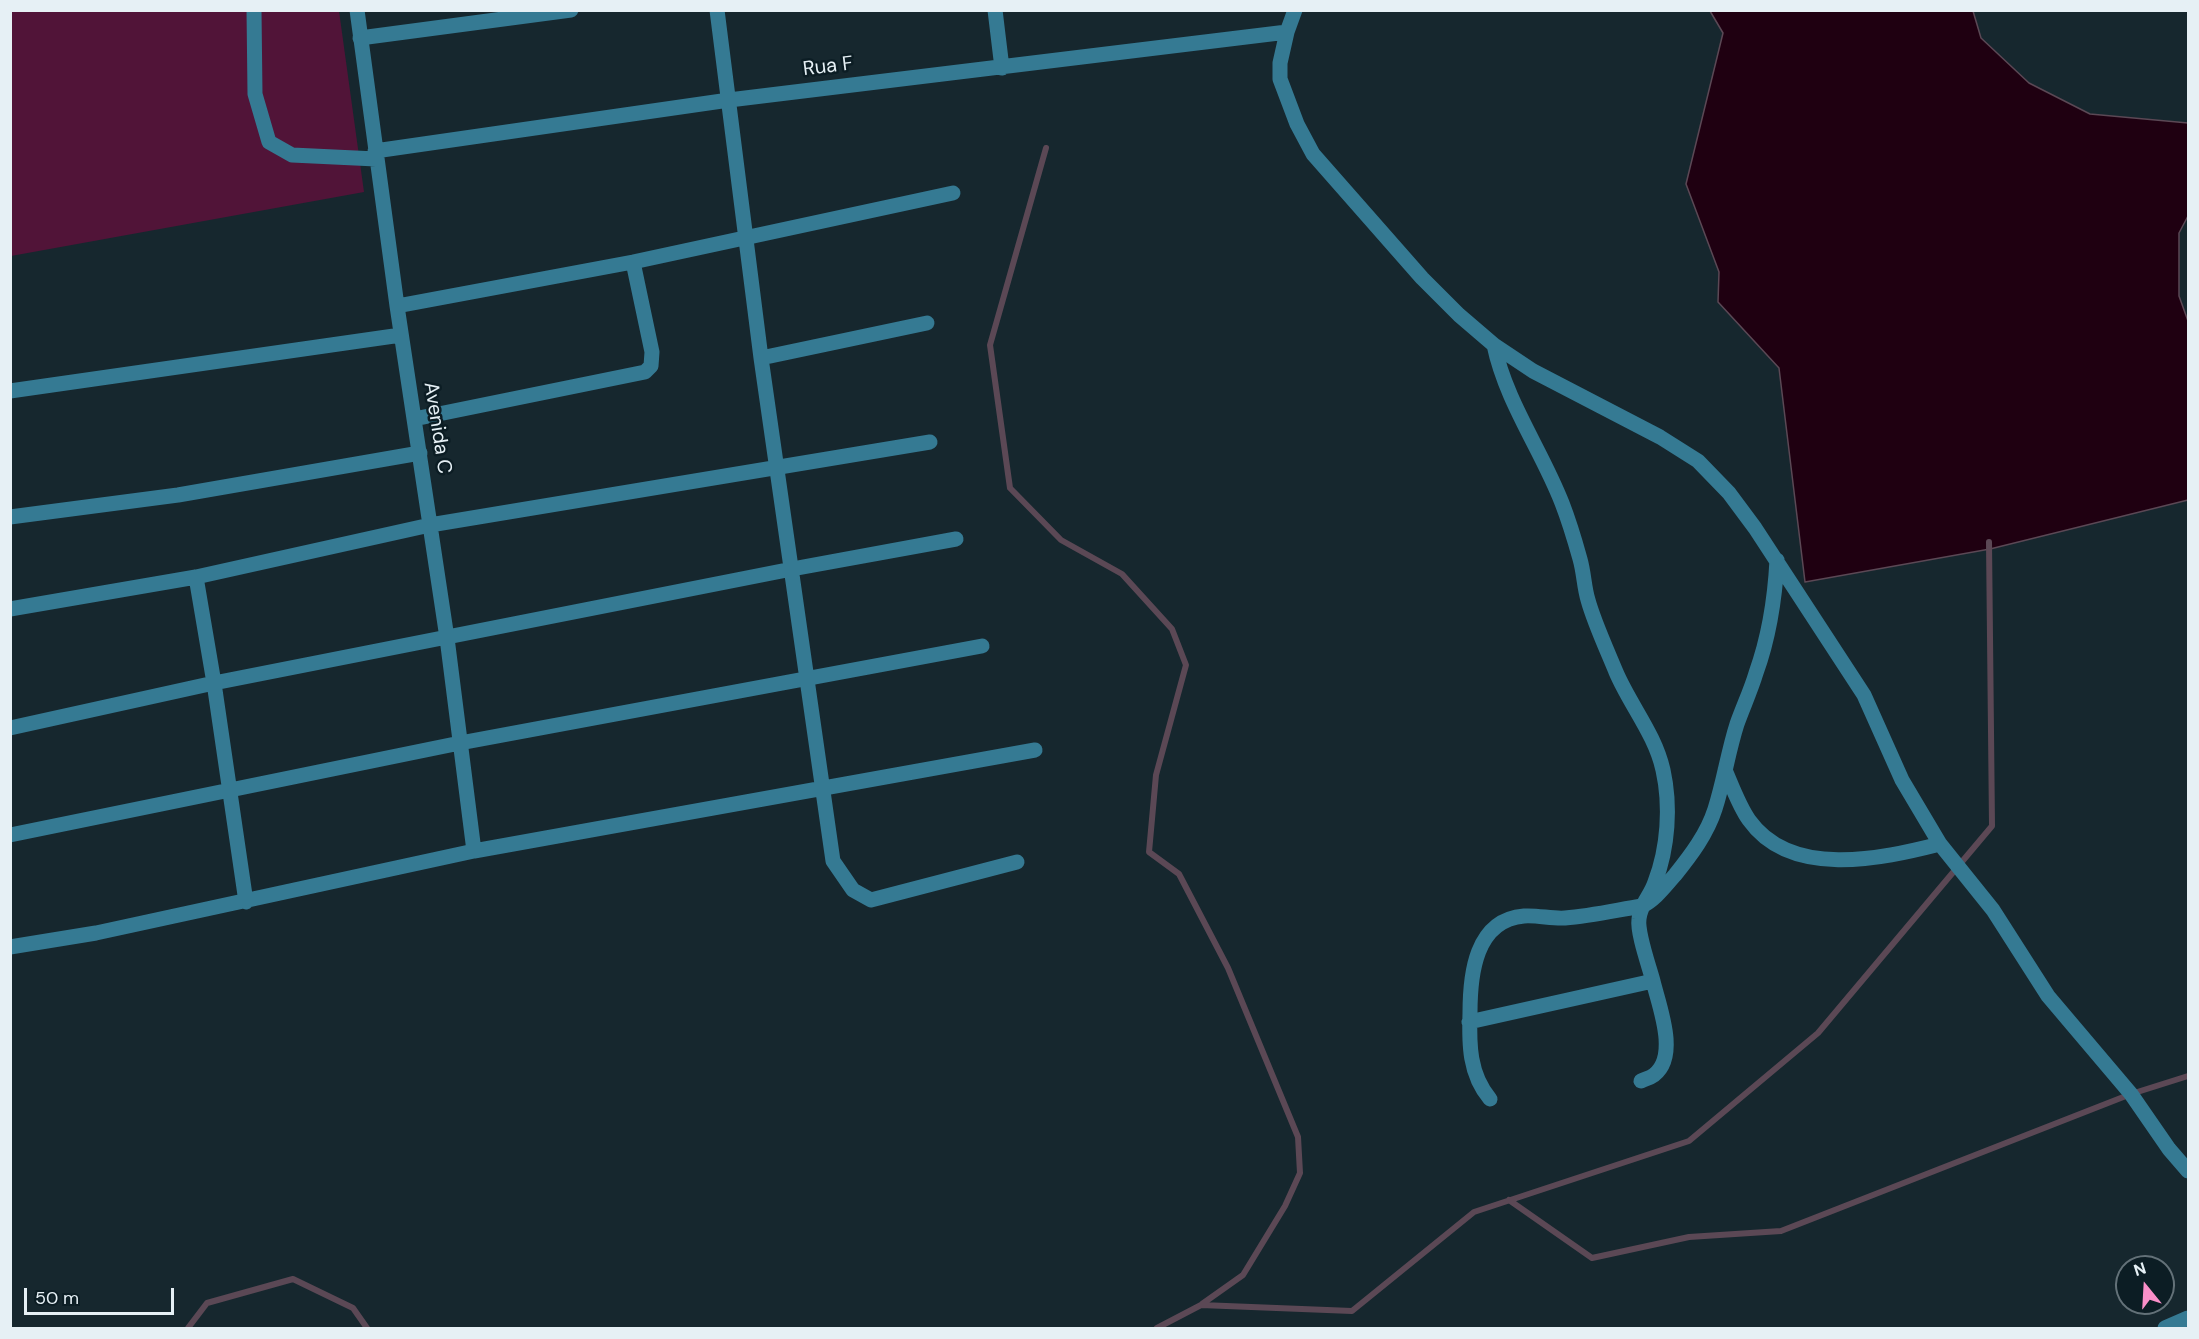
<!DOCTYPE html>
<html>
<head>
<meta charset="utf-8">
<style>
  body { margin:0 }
  #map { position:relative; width:2199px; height:1339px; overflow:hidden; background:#16272e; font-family:"DM Sans",sans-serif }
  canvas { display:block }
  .frame { position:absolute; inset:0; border:12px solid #e6f0f5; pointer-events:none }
  .north { position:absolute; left:2115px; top:1255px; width:60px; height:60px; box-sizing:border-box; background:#0c1d24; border:2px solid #637178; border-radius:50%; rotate:342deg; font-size:16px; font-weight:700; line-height:24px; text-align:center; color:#e6f0f5 }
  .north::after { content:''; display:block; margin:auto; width:21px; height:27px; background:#fa8fc8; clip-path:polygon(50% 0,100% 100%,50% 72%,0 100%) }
  .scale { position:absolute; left:24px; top:1288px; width:150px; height:27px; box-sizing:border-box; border:3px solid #e6f0f5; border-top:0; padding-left:8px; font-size:18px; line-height:21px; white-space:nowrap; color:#e6f0f5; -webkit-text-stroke:4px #0c1d24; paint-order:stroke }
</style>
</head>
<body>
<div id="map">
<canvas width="2199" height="1339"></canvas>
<div class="frame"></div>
<div class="north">N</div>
<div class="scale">50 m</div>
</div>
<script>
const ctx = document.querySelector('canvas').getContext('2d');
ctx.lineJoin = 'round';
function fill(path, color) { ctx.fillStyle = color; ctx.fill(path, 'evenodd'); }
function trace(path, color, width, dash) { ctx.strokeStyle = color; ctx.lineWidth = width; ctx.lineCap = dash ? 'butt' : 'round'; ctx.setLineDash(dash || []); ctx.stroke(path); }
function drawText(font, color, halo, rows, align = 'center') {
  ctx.font = font + ' "DM Sans",sans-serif'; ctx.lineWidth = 5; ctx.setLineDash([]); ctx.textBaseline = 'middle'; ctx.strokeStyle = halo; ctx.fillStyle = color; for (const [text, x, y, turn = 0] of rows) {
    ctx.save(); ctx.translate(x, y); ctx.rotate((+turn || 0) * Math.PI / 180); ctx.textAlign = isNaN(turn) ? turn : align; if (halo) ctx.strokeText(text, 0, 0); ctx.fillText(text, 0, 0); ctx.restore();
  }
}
const green = new Path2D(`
  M11 11H339L364 192 11 256Z`);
const water = new Path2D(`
  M1710 11H1973L1981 38 2029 83 2090 114 2188 123V216L2179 233V296L2188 321V500L1990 549 1805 582 1779 368 1718 302 1719 272 1686 184 1723 33Z`);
const stream = new Path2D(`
  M1046 148 990 345 1010 488 1061 540 1122 574 1172 629 1186 665 1156 775 1149 852 1179 874 1228 968 1298 1137 1300 1173 1285 1206 1243 1275 1202 1304
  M1509 1200 1592 1258 1689 1237 1781 1231 2131 1094 2188 1076
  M188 1328 207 1303 293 1279 353 1308 367 1328
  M1157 1328 1201 1305 1352 1311 1474 1212 1689 1141 1818 1033 1992 826 1989 542`);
const minor = new Path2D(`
  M254 10 255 94 269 142 292 155 376 159
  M357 10 397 306 447 638 474 851
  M717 10 761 358 833 861 853 890 871 900 1017 862
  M995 10 1002 68
  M1295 10 1287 32 1280 63V79L1297 124 1313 154 1422 278 1459 315 1494 345 1533 371 1660 437 1698 461 1729 493 1755 528 1864 695 1902 780 1940 844 1993 910 2048 996 2131 1094 2169 1149 2188 1171
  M360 38 571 10
  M375 151 729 100 1287 32
  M397 306 633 262 953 193
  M761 358 927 323
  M10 391 401 335
  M414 419 645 372 651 366 652 352 633 262
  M10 517 178 495 420 453
  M196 577 214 683 246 902
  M10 609 196 577 430 525 930 442
  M10 728 214 683 792 569 956 539
  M1725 770C1732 786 1739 806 1749 820 1791 879 1881 859 1940 844
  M10 835 460 743 982 646
  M10 947 96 933 474 851 1035 750
  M1469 1022 1653 981C1649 966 1637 933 1639 919 1640 905 1651 895 1655 882 1668 848 1671 806 1663 770 1655 734 1630 705 1616 672 1607 650 1594 622 1588 600 1584 587 1584 573 1580 559 1575 541 1569 521 1562 503 1541 449 1506 402 1494 345
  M1641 1081C1645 1079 1650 1078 1654 1075 1679 1056 1659 1006 1653 981
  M1490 1099C1469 1074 1469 1044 1470 1013 1470 975 1475 920 1524 916 1538 915 1552 919 1565 918 1591 916 1617 910 1642 906 1655 900 1665 886 1675 875 1691 855 1707 834 1715 809 1724 781 1728 752 1737 724 1743 707 1751 690 1756 673 1769 637 1775 598 1777 560
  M2165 1328 2188 1318`);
const streetNames = [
  ["Rua F",828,67,-7],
  ["Avenida C",437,428,81]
];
fill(green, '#511438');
fill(water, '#1f0011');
trace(water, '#5b4855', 1.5);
trace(stream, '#5b4855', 6);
trace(minor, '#357a93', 15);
drawText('20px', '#e6f0f5', '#0c1d24', streetNames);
</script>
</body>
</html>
